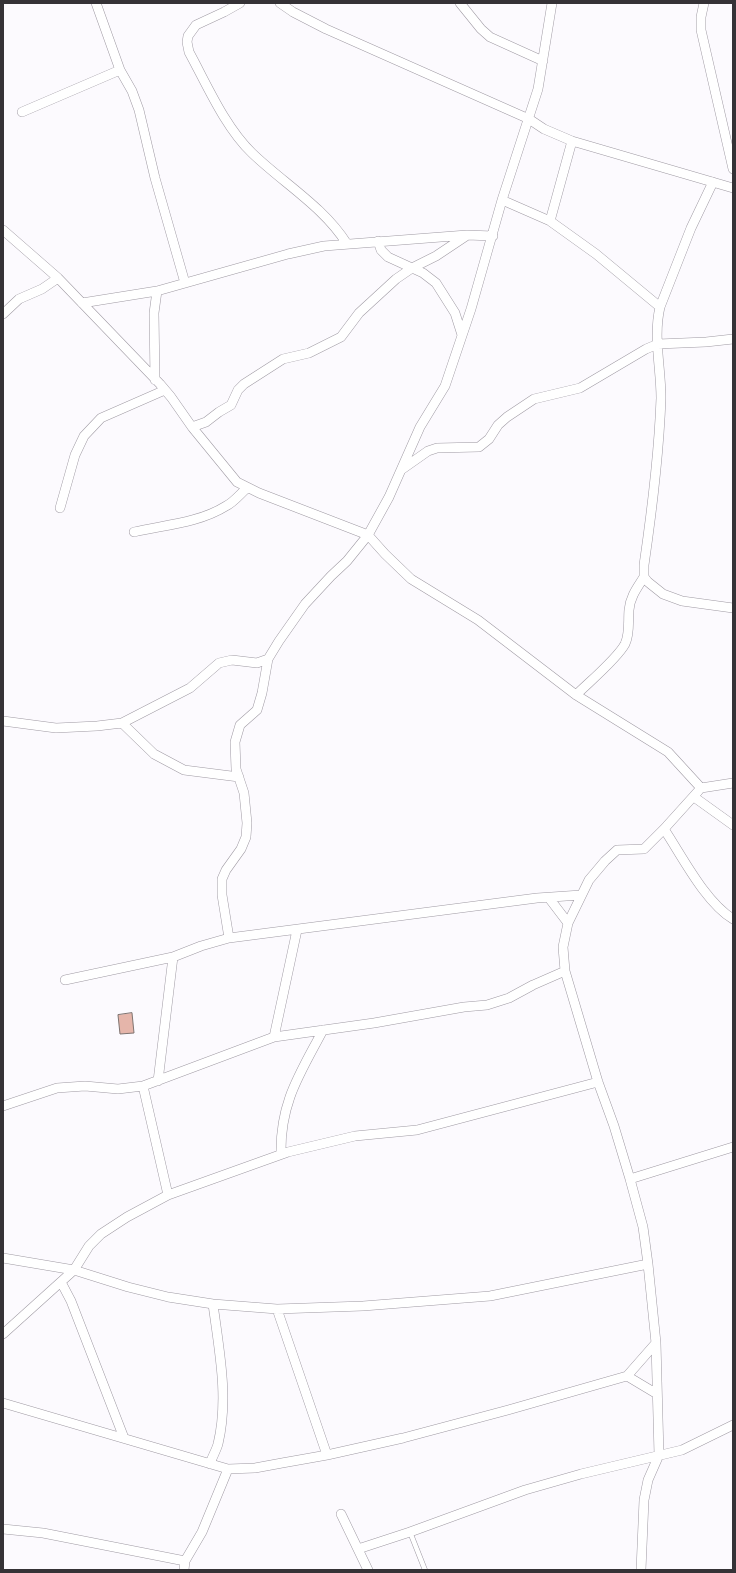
<!DOCTYPE html>
<html>
<head>
<meta charset="utf-8">
<style>
  body { margin:0 }
  #map { position:relative; width:736px; height:1573px; overflow:hidden; background:#fcfafe; font-family:"IBM Plex Sans",sans-serif }
  canvas { display:block }
  .frame { position:absolute; inset:0; border:4px solid #353236; pointer-events:none }
</style>
</head>
<body>
<div id="map">
<canvas width="736" height="1573"></canvas>
<div class="frame"></div>
</div>
<script>
const ctx = document.querySelector('canvas').getContext('2d');
ctx.lineJoin = 'round';
function fill(path, color) { ctx.fillStyle = color; ctx.fill(path, 'evenodd'); }
function trace(path, color, width, dash) { ctx.strokeStyle = color; ctx.lineWidth = width; ctx.lineCap = dash ? 'butt' : 'round'; ctx.setLineDash(dash || []); ctx.stroke(path); }
const building = new Path2D(`
  M132 1013 134 1033 120 1034 118 1015Z`);
const lane = new Path2D(`
  M410 1532 425 1570`);
const street = new Path2D(`
  M96 3 120 70 132 91 139 110 155 178 185 283
  M240 3 224 12 196 25 188 36 187 42 189 52C207 85 225 127 252 153 283 183 324 207 347 244
  M280 3 293 12 326 29 529 119 544 129 572 141 733 188
  M460 3 481 29 490 37 543 61
  M704 3 701 17V30L733 169
  M22 112 120 70
  M713 182 691 228 660 307C653 337 661 368 661 398 659 455 652 510 644 565V577L648 582 663 594 682 601 733 608
  M502 200 550 221 596 254 660 307
  M550 221 572 141
  M3 230 58 278 160 384 171 397 192 427 237 482 259 493 368 535 385 554 411 579 478 620 576 695 668 752 701 788
  M378 241 381 250 388 257 423 273 436 283 455 313 462 335
  M82 303 157 291 288 254 324 246 467 235 493 236
  M3 314 19 299 42 289 58 278
  M155 380 154 313 157 291
  M192 427 206 422 219 412 231 405 238 390 244 384 283 359 309 353 341 337 359 313 396 279 412 268 436 256 466 236
  M401 470 428 451 437 448 479 447 489 439 498 425 507 417 534 399 580 388 646 349 658 344 706 342 733 339
  M60 508 75 455 84 436 101 418 165 390
  M134 532C164 525 199 523 226 506 234 502 240 494 247 488
  M576 695C589 682 617 659 625 644 630 634 628 621 629 610 630 597 637 588 644 577
  M3 721 56 728 97 726 122 723 190 688 219 663 232 660 257 663 268 659
  M122 723 154 754 184 770 239 777
  M694 797 733 825
  M664 829C682 856 705 902 733 919
  M549 898 568 923
  M229 938 222 895V879L226 870 241 849 246 837 247 823 244 793 236 769 235 742 240 725 257 710 262 693 268 659 279 641 305 604 331 576 347 561 368 535 389 497 420 427 445 386 471 309 502 200 538 89 552 3
  M65 980 173 957 201 946 229 938 537 898 581 895
  M274 1037 297 930
  M158 1081 173 957
  M143 1086 168 1195
  M3 1106 57 1088 85 1086 118 1089 143 1086 274 1037 374 1023 464 1007 487 1005 509 998 533 985 565 971
  M281 1154C280 1102 300 1074 323 1030
  M630 1179 733 1147
  M3 1258 74 1270 128 1287 168 1297 213 1304 277 1309 363 1306 490 1296 648 1264
  M61 1282 71 1301 124 1438
  M277 1309 327 1455
  M3 1334 74 1270 89 1246 101 1234 127 1217 168 1195 288 1152 355 1136 417 1130 598 1082
  M627 1376 657 1394
  M3 1403 228 1469 255 1468 282 1463 327 1455 403 1438 508 1410 627 1376 656 1343
  M210 1464C212 1457 216 1451 218 1444 229 1398 219 1350 213 1304
  M341 1514 368 1570
  M3 1529 43 1533 185 1561
  M358 1549 410 1532 525 1490 581 1474 682 1450 733 1425
  M184 1570 185 1561 202 1532 228 1469
  M641 1570 644 1500 648 1480 659 1455 656 1343 648 1264 643 1227 630 1179 614 1126 598 1082 565 971 563 947 568 923 589 880 605 861 617 850 644 849 664 829 701 788 733 783`);
fill(building, '#e5b5aa');
trace(building, '#7e7370', 1);
trace(lane, '#9f9aa3', 5.5);
trace(street, '#9f9aa3', 10);
trace(lane, '#fff', 4.5);
trace(street, '#fff', 9);
</script>
</body>
</html>
